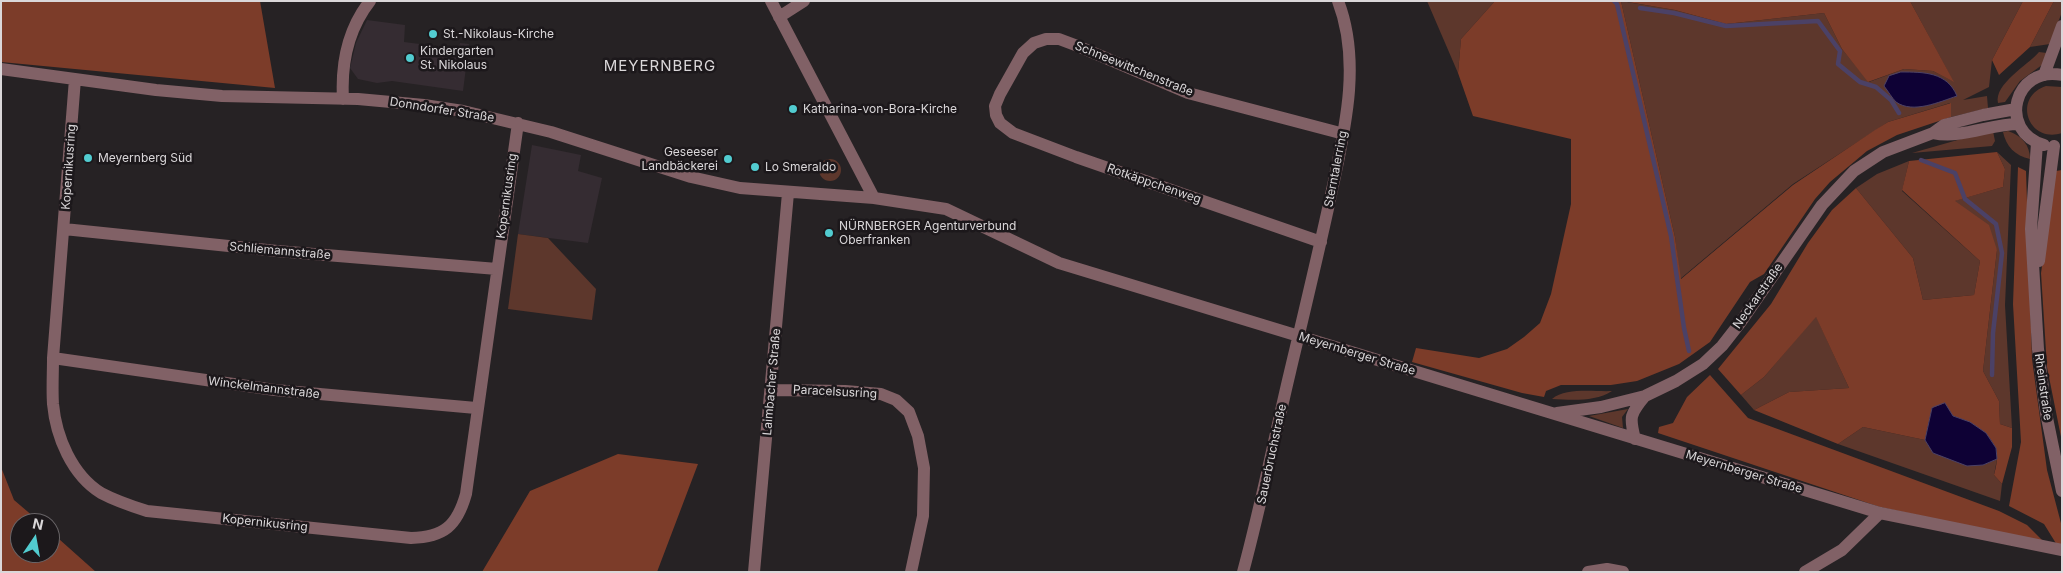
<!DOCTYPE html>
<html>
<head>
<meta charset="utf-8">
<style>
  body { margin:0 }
  #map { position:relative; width:2063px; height:573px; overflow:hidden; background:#262224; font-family:Inter,sans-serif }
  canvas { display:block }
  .frame { position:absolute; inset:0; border:2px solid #dad7d9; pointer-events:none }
  .north { position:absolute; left:10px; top:513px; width:50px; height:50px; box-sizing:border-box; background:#1c181b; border:1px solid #686467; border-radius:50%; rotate:12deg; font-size:14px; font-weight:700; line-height:20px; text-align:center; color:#dad7d9 }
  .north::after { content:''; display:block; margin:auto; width:18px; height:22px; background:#52ccd0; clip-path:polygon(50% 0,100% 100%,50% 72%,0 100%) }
</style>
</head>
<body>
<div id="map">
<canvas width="2063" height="573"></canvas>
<div class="frame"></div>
<div class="north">N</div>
</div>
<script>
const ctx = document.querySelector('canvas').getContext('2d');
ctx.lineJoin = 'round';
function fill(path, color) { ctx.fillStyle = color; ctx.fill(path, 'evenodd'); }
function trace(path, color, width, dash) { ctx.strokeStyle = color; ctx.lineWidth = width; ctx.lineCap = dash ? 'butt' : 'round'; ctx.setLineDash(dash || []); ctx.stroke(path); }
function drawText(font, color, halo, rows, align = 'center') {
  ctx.font = font + ' Inter,sans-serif'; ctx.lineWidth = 5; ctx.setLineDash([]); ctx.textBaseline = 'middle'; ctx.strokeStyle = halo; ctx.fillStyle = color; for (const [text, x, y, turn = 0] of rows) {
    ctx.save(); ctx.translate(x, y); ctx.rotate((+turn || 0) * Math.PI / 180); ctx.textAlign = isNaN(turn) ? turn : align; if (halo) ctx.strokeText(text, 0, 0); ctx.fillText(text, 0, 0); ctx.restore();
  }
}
const built = new Path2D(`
  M367 20 405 25 404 42 459 49 460 43 469 44 463 91 392 81 377 83 358 79 350 68 356 43Z
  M532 145 581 155 578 171 602 178 588 243 518 234Z`);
const green = new Path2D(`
  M1427 1H1495L1461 39 1458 73Z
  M1621 1 1675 10 1726 24 1824 13 1842 49 1869 82 1904 69 1933 71 1953 81 1910 1H2023L1992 60 1989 87 1963 100 1987 96 1988 108 1951 117 1950 103 1888 122 1876 130 1793 184 1680 279 1675 237Z
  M2054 1H2062V12L2050 44 2030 47Z
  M2039 52 2047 53 2042 65 2020 81 2005 102 1998 103C1994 84 2028 65 2039 52Z
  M2046 86 2062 87V133C2028 144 2012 97 2046 86Z
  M1993 131 1995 141 1992 146 1912 153 1968 137Z
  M2008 131C2022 136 2030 145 2030 159 2015 156 2006 146 2003 132Z
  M1997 152 2011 165 2005 305 2012 428 2000 424 1999 401 1983 371 1997 250 1954 201 2003 187 2005 169Z
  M819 170a11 11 0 1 1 22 0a11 11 0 1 1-22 0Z
  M1909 161 1902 191 1980 261 1974 295 1923 300 1913 258 1856 188 1877 174Z
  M518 234 548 238 596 289 592 320 508 309Z
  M1816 316 1849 388 1789 392 1754 410 1741 395 1764 377Z
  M1612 391C1595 402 1572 400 1552 399 1566 387 1595 392 1612 391Z
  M1628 409 1622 417 1623 428 1589 416Z
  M1863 427 1925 440 1933 453 1983 465 1997 459 1994 475 2002 484 2000 501 1838 444Z`);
const forest = new Path2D(`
  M1 1H260L275 88 1 62Z
  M1495 1H1621L1675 237 1681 279 1793 185 1875 130 1888 122 1951 103V117L1897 135 1867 151 1830 182 1815 199 1764 274 1750 282 1710 342 1679 364 1637 381 1611 385H1561L1546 391 1544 397 1522 393 1412 362 1416 348 1479 358 1507 349 1524 337 1540 323 1551 294 1571 204V139L1473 116 1458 73 1461 39Z
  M1622 1H1910L1954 82 1933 71 1904 69 1868 82 1842 49 1824 13 1726 24 1675 10Z
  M2023 1H2054L2030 47 1999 75 1992 60Z
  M1997 152 2005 169 2003 187 1955 201 1989 225 1997 250 1983 371 1999 401 2000 424 2012 428V447L2002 484 1994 475C1996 467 1999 455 1995 447 1985 423 1954 417 1932 408L1925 440 1863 427 1838 444 1754 410 1789 392 1849 388 1816 317 1764 377 1741 395 1718 369 1771 304 1808 243 1832 210 1856 188 1913 258 1923 300 1974 295 1980 261 1902 190 1909 161Z
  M2018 167 2026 171 2032 359 2047 470 2062 527V545H2057L2044 524 2009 506 2021 442 2013 304Z
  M2062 170V442L2047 367 2041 273 2056 171Z
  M1710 375 1748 418 1999 511 2027 525 2045 543 1880 507 1658 433 1659 427 1673 423 1687 397Z
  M618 454 698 464 657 572H482L530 491Z
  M1 467 14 500 41 523H20V553H50V531L96 572H1Z`);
const water = new Path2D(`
  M1901 72C1924 72 1947 72 1957 96 1939 102 1913 114 1896 102 1892 98 1888 91 1884 86L1889 76Z
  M1945 403 1953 416 1970 422 1986 433 1996 448 1997 459 1983 465 1967 466 1933 453 1925 440 1932 408Z`);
const stream = new Path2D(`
  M1614 1 1617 4 1671 236 1684 328 1689 351
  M1640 8 1674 13 1726 26 1818 21 1840 51 1838 64 1860 82 1876 87 1891 100 1899 113
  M1921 160 1955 173 1965 199 1996 224 2002 253 1993 333 1992 375`);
const minor = new Path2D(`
  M771 1 874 198
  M779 17 804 1
  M1 69 156 90 222 96 358 99 424 105 463 111 551 132 691 177 740 188 874 198 946 209 1059 263 1880 513 2062 550
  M2044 75 2062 26
  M75 79 53 358C53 373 52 389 53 404 56 437 72 475 101 493 116 501 131 506 147 511L411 538C444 537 457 526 466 494L518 123
  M343 99C341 64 348 29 370 1
  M1933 133C1962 139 1990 124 2019 124
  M2037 143 2031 229 2038 349 2046 413 2062 491
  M2044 145C1997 131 2014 65 2062 75
  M64 229 277 251 497 269
  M1321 242 1076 157 1013 133 1000 123 996 115 995 106 1000 94 1023 53 1034 43 1046 39H1059L1075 45 1188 93 1344 134
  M2039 261 2054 146
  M53 358 275 390 476 408
  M771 390 845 391 881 394 896 400 909 412 918 436 924 468 923 516 911 572
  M1557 413 1601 407 1645 396 1676 381 1703 364 1722 346 1740 323 1822 205 1854 171 1883 152 1933 133 1944 125 1983 115 2016 109
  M1635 439C1629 417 1630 414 1645 396
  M754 572 788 193
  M1243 572C1261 506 1274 439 1290 372 1304 313 1318 255 1331 195 1344 133 1362 63 1338 1
  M1588 572 1607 569 1623 572
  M1805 572 1842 550 1880 513`);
const markers = [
  [433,34,5,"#52ccd0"],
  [410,58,5,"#52ccd0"],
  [793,109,5,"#52ccd0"],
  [88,158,5,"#52ccd0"],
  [728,159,5,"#52ccd0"],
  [755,167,5,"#52ccd0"],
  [829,233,5,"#52ccd0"]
];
const poiNames = [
  ["St.-Nikolaus-Kirche",443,34],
  ["Kindergarten",420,51],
  ["St. Nikolaus",420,65],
  ["Katharina-von-Bora-Kirche",803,109],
  ["Geseeser",718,152,"right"],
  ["Landbäckerei",718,166,"right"],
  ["Meyernberg Süd",98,158],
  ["Lo Smeraldo",765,167],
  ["NÜRNBERGER Agenturverbund",839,226],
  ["Oberfranken",839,240]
];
const streetNames = [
  ["Schneewittchenstraße",1134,69,22],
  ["Donndorfer Straße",442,110,9],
  ["Kopernikusring",69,167,-86],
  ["Sterntalerring",1336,169,-79],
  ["Rotkäppchenweg",1154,184,19],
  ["Kopernikusring",507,196,-82],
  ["Schliemannstraße",280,251,5],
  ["Neckarstraße",1758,296,-55],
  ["Meyernberger Straße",1357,354,17],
  ["Laimbacher Straße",772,382,-85],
  ["Rheinstraße",2043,387,82],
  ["Winckelmannstraße",264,388,7],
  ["Paracelsusring",835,392,3],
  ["Sauerbruchstraße",1272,454,-78],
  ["Meyernberger Straße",1744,472,17],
  ["Kopernikusring",265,523,6]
];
const quarterNames = [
  ["MEYERNBERG",660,66]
];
fill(built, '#352c32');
fill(green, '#5d372c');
fill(forest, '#7c3c29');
fill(water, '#0e0135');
trace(water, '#4b4166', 1);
trace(stream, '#4b4166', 4.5);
trace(minor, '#816166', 12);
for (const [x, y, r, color] of markers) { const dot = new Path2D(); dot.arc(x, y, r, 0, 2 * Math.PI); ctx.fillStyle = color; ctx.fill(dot); trace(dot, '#1c181b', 2); }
drawText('12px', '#dad7d9', '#1c181b', poiNames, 'left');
drawText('12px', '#dad7d9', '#1c181b', streetNames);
ctx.letterSpacing = '1px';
drawText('15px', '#dad7d9', '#1c181b', quarterNames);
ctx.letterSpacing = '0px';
</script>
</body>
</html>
